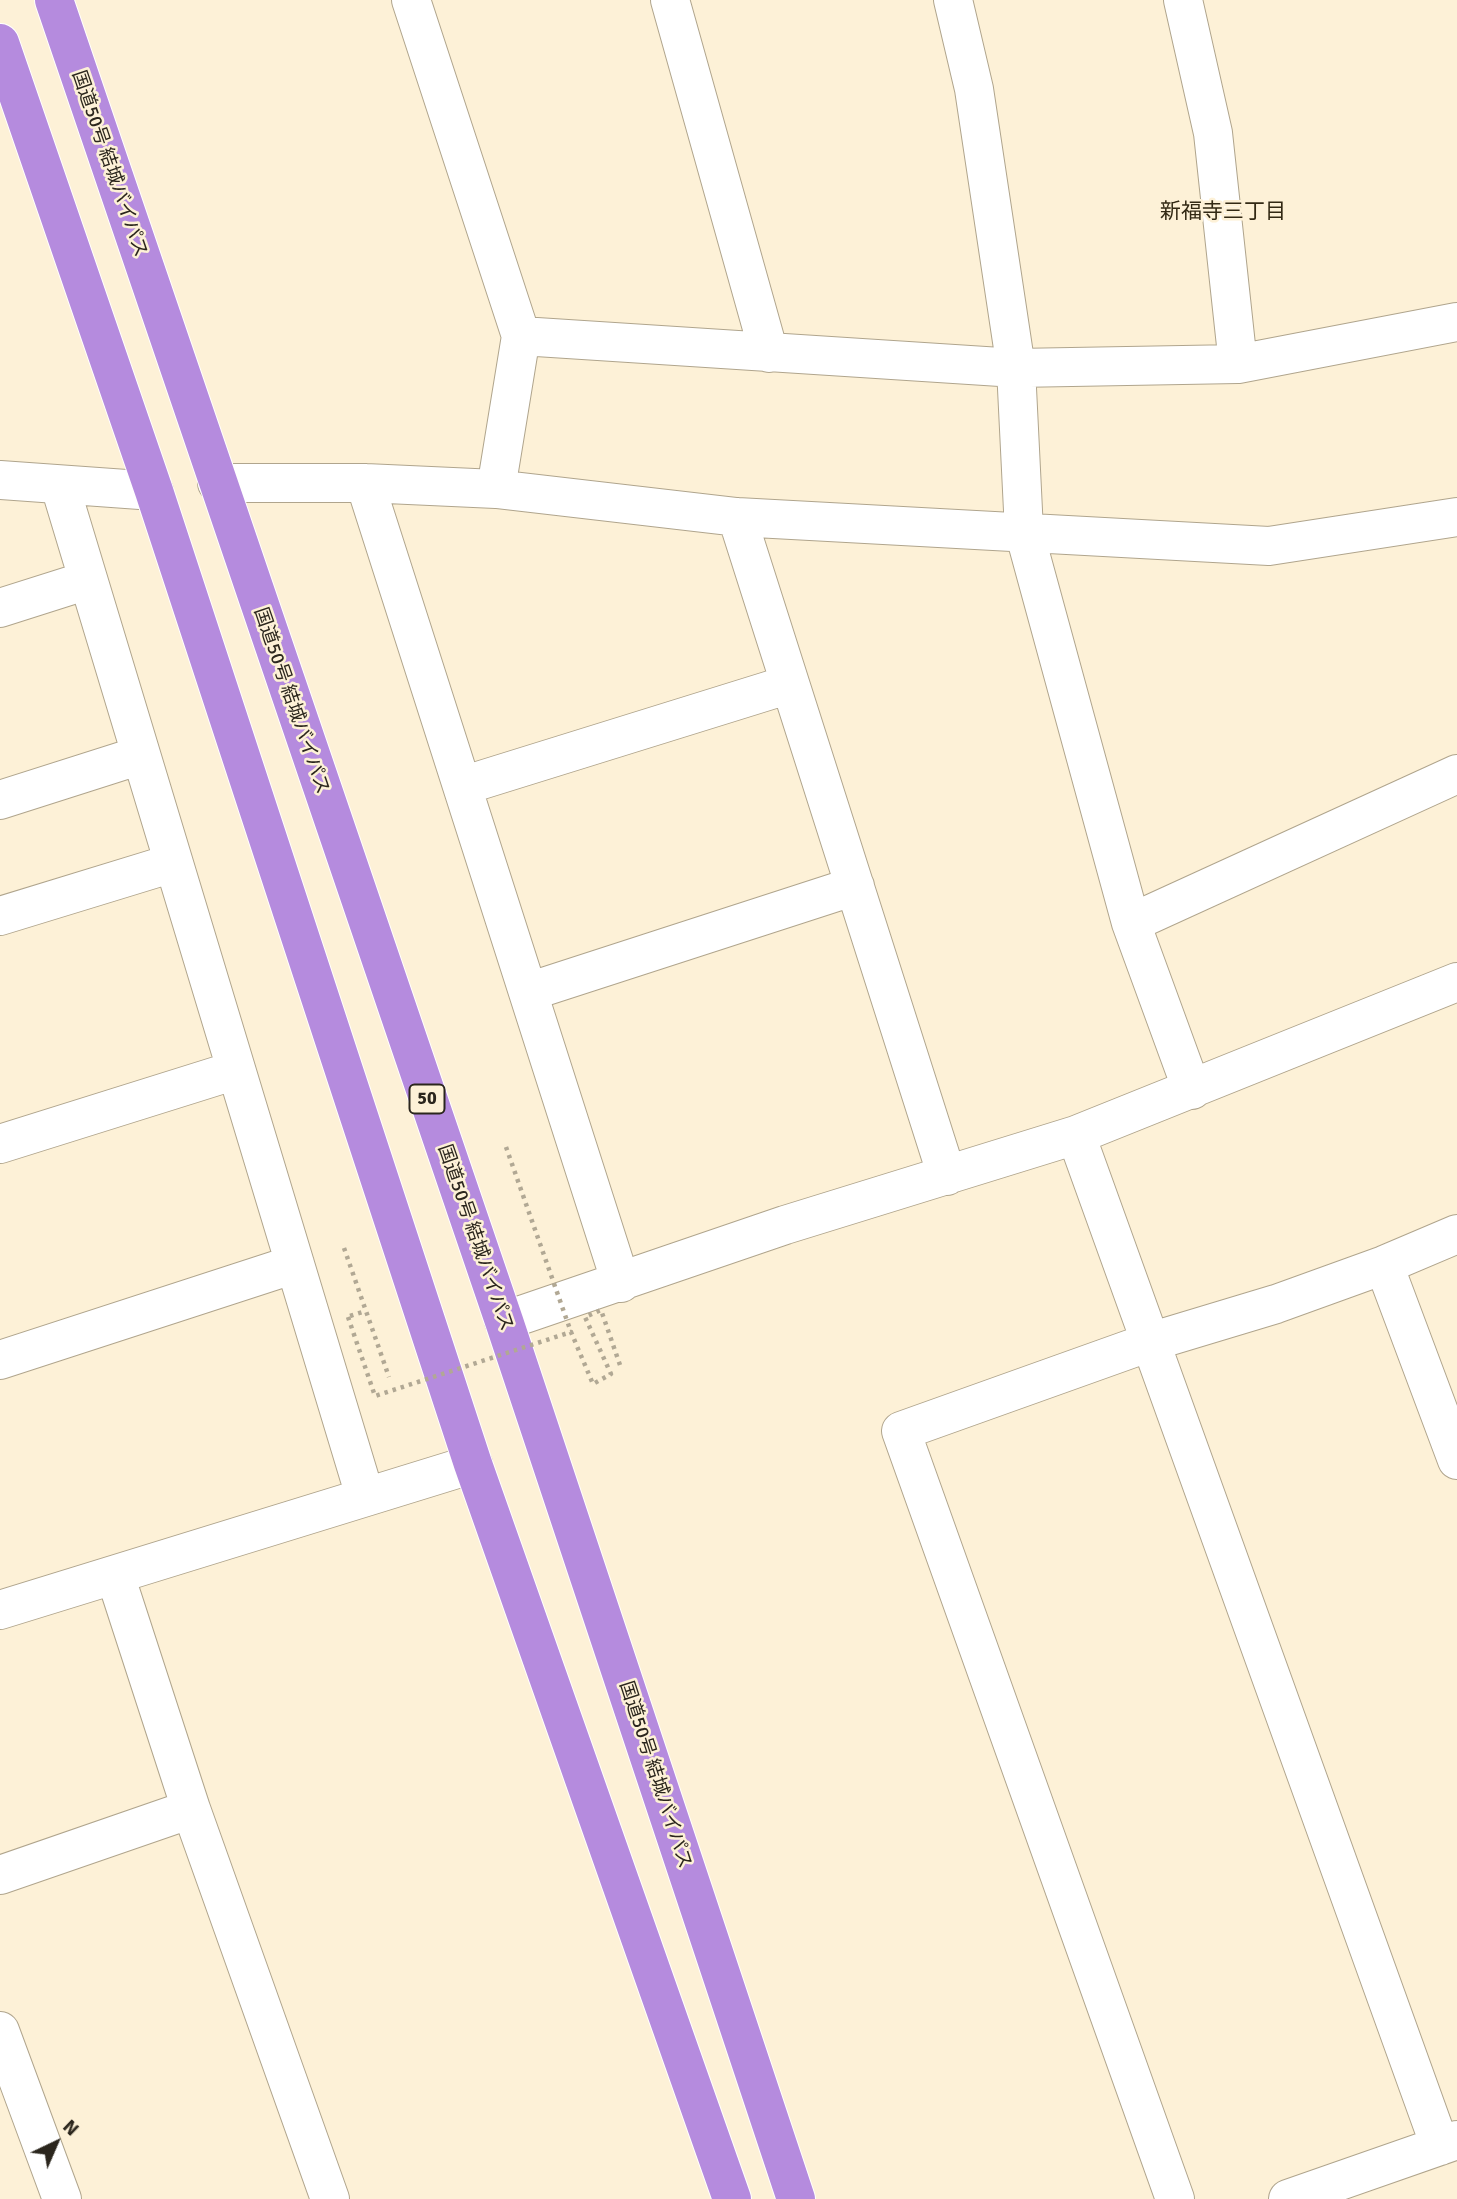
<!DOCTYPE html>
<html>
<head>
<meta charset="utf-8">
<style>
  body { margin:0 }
  #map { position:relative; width:1457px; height:2199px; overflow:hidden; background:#fdf1d7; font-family:Signika,sans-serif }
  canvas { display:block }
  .north { position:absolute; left:21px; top:2108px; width:70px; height:70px; -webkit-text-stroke:5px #fdf1d7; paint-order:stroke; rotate:44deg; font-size:19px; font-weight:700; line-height:28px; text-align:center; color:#2b261d }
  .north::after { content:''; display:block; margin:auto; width:24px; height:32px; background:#2b261d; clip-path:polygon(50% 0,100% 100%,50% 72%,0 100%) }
</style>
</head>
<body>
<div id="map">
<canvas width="1457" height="2199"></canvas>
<div class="north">N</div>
</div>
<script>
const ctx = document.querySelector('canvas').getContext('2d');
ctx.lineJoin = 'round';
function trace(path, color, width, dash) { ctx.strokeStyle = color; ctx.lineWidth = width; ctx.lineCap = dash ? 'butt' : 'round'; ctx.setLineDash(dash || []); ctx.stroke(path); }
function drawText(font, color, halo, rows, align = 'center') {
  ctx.font = font + ' Signika,"Noto Sans JP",sans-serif'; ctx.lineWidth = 5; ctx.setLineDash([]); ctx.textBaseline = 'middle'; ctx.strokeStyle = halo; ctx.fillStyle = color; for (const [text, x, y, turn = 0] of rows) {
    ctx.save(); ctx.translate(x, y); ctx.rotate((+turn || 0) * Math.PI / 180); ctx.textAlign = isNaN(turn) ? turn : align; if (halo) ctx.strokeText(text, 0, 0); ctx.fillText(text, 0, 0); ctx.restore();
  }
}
const path = new Path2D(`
  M344 1248 389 1377
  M350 1316 366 1311`);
const minor = new Path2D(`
  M411 0 521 336 496 489
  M670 0 769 353
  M953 0 974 89 1016 368 1024 531 1131 923 1192 1090
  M1183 0 1213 133 1238 364
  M521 336 1016 368 1238 364 1457 322
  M0 480 154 491
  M217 483H365L496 489 737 517 1269 546 1457 517
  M365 483 621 1283
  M60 486 365 1496
  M737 517 947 1176
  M0 608 88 580
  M462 786 790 684
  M0 800 141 755
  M0 916 173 863
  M1131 923 1457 774
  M528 992 855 886
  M1076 1135 1440 2146
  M0 1144 236 1070
  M1384 1265 1457 1460
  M504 1321 785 1225 1076 1135 1457 982
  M0 1360 295 1264
  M115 1575 191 1809
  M0 1610 473 1464
  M0 1875 191 1809 330 2199
  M0 2031 62 2199
  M1175 2199 901 1431 1150 1342 1276 1304 1384 1265 1457 1234
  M1288 2199 1457 2140`);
const highway = new Path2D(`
  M54 0 504 1321 796 2199
  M0 43 154 491 473 1464 732 2199`);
const pathBridge = new Path2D(`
  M506 1147 571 1332
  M348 1317 375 1396 571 1332 593 1384 611 1374 585 1317 601 1310 620 1365`);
const shields = [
  [427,1099,35]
];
const shieldNames = [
  ["50",427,1099]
];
const streetNames = [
  ["国道50号 結城バイパス",109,164,71],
  ["国道50号 結城バイパス",291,701,71],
  ["国道50号 結城バイパス",475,1238,71],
  ["国道50号 結城バイパス",655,1775,72]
];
const neighbourhoodNames = [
  ["新福寺三丁目",1223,212]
];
trace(minor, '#b0a58d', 40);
trace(highway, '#fff', 40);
trace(path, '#b1a894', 4.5, [3.5, 5]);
trace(minor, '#fff', 38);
trace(highway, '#b58bde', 38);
trace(pathBridge, '#b1a894', 4.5, [3.5, 5]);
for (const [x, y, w] of shields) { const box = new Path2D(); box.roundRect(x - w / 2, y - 14.5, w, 29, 5); ctx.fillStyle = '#fdf1d7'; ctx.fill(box); trace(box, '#2b261d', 2); }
drawText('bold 18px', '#2b261d', null, shieldNames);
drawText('19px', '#2b261d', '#fdf1d7', streetNames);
drawText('21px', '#322914', '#fdf1d7', neighbourhoodNames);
</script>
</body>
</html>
